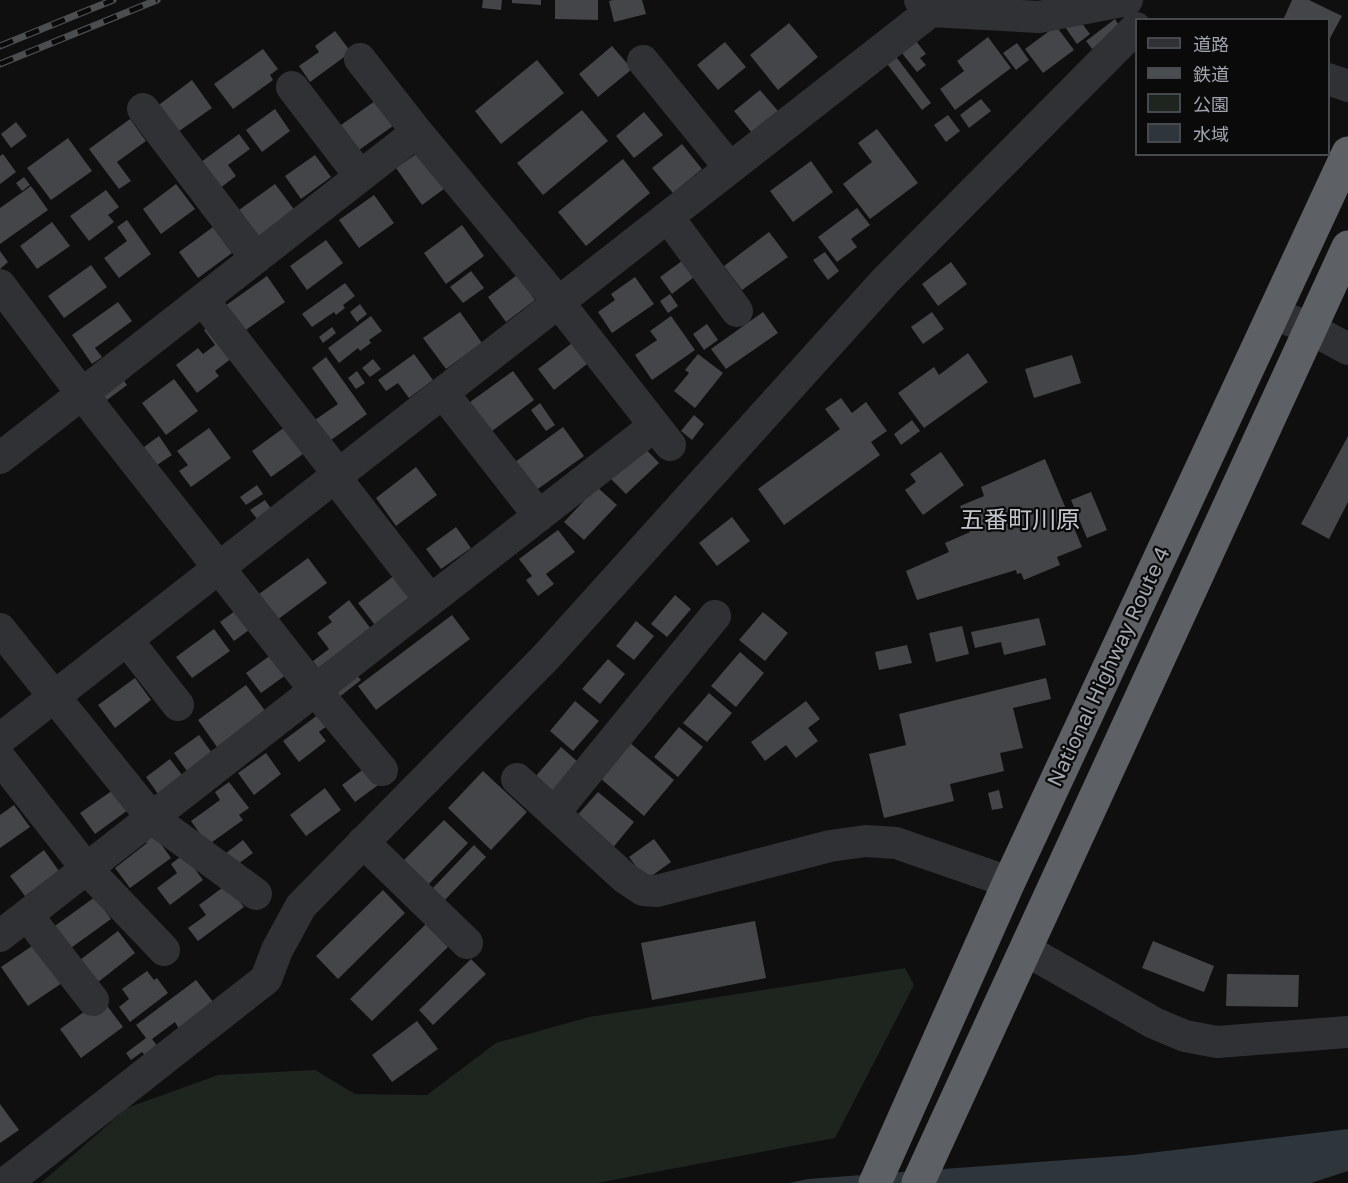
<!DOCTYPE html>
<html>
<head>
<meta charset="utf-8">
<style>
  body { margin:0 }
  #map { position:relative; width:1348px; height:1183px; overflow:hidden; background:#0f0f10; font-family:"Golos Text","Noto Sans JP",sans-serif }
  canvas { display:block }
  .legend { position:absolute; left:1135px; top:18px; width:195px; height:138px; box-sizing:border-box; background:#0a0a0b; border:2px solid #46494d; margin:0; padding:8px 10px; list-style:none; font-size:18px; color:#a1a7b0 }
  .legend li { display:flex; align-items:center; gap:12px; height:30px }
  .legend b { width:30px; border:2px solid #46494d }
</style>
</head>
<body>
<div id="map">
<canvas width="1348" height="1183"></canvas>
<ul class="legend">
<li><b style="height:8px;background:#303135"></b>道路</li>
<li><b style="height:8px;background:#4b4e51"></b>鉄道</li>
<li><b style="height:16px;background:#1e241e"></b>公園</li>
<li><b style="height:16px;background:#2e363c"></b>水域</li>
</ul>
</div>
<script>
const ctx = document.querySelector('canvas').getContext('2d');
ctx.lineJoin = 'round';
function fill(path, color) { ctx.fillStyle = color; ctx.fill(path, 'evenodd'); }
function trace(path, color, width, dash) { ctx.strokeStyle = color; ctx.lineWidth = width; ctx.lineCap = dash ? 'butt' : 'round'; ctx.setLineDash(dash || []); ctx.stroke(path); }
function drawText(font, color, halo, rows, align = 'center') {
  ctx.font = font + ' "Golos Text","Noto Sans JP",sans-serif'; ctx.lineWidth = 4.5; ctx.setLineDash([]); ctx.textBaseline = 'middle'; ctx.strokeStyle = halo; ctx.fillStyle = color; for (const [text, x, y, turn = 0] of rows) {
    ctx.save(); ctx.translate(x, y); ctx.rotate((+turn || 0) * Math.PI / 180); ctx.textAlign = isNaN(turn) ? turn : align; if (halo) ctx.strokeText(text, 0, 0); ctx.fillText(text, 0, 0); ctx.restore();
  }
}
const green = new Path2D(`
  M905 968 914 985 835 1138 597 1183H41L127 1108 218 1075 315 1070 355 1094 427 1095 496 1043 589 1017Z`);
const water = new Path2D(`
  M1348 1129V1171L1311 1183H789L808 1179 1133 1155Z`);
const building = new Path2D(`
  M483 0H502L501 10 482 8Z
  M512 0H541V5L512 3Z
  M555 0H598V20L555 19Z
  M613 0H642L646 14 614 22 609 1Z
  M1292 0H1309L1342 16 1328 42V20H1283Z
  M1078 18 1090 34 1077 44 1065 27Z
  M1115 19 1120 27 1092 49 1086 41Z
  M789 23 818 57 778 90 750 55Z
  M1056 26 1074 50 1043 73 1025 49Z
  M335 31 351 52 310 82 299 66 319 52 315 46Z
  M988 37 1011 68 955 110 940 89 964 71 957 61Z
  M916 41 926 54 920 58 926 65 917 72 901 52Z
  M725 42 746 67 718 90 697 65Z
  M1017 43 1029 60 1016 70 1003 53Z
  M612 46 632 69 598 97 579 74Z
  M263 49 278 69 270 75 273 80 233 109 214 84Z
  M894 54 931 103 922 110 885 61Z
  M537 60 564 93 501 144 475 111Z
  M192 80 212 108 175 134 156 107Z
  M760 90 778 111 752 133 734 111Z
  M981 99 991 111 969 128 960 115Z
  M375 101 393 126 359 150 341 125Z
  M275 109 290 131 262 152 246 130Z
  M582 110 608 141 543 195 517 163Z
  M644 112 663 135 634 158 616 136Z
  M948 115 960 131 946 142 934 125Z
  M130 119 146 141 117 162 131 181 119 189 89 149Z
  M16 122 27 136 11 148 1 134Z
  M877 129 918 183 870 219 843 184 872 162 858 143Z
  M239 134 250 149 228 165 236 176 216 191 197 165Z
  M68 138 92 171 51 200 27 168Z
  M682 144 702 169 673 193 652 168Z
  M422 150 448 186 422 205 396 168Z
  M3 154 16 172 0 184V156Z
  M315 155 331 177 301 199 285 176Z
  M623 159 650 193 586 246 558 212Z
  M811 161 833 192 793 222 770 191Z
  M24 177 30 185 22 191 16 183Z
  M176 184 195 209 161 234 143 209Z
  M275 184 296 212 253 244 232 215Z
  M31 186 48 210 0 244V208Z
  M106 190 119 207 108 215 114 222 89 241 70 216Z
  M374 195 394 223 359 248 339 220Z
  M857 208 870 225 851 239 857 247 837 262 818 237Z
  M127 220 151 254 119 278 104 258 127 241 117 227Z
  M52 222 70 246 37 269 20 246Z
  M462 225 484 256 446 284 424 253Z
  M213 227 232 253 198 278 179 252Z
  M769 232 788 257 742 290 724 266Z
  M326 240 343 263 307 290 290 266Z
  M0 251 8 262 0 269Z
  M825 252 839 271 828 280 813 260Z
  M686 258 698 274 672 294 660 277Z
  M951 262 967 284 938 306 922 284Z
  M91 265 107 287 64 318 48 296Z
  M471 271 484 288 463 303 450 287Z
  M517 275 535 300 506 322 488 297Z
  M267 276 285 302 243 332 225 306Z
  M635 277 654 304 612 333 598 312 615 300 611 294Z
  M345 283 355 296 343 305 345 308 336 315 334 312 312 327 302 314Z
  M670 294 678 306 668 313 660 301Z
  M118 302 132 321 95 348 102 357 92 364 72 335Z
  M360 304 367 314 357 322 350 312Z
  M460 312 482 343 446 369 423 338Z
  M763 312 778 333 726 369 711 349Z
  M932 312 944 329 923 344 911 327Z
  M371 316 382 331 369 340 371 343 360 351 358 348 339 363 328 348Z
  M671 316 695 350 652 380 635 355 657 340 650 331Z
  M213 324 232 358 215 371 219 376 197 393 176 365 198 348 203 354 215 345 204 330Z
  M707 324 718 340 704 350 693 334Z
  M332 327 336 333 323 343 319 337Z
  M572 343 587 364 554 390 538 369Z
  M968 353 988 382 924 428 898 393 934 367 939 375Z
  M414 354 433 380 409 398 398 383 386 391 378 380Z
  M698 354 723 373 695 408 674 391 689 373 685 370Z
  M1072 355 1081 383 1034 398 1025 369Z
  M326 357 367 414 327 443 312 422 338 404 312 368Z
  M373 359 381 369 370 377 362 368Z
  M357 371 365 383 356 389 348 378Z
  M513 371 534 400 492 431 470 402Z
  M120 375 127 385 107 400 99 390Z
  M174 379 198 411 166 435 142 403Z
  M841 398 852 413 866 402 887 431 871 442 880 455 784 525 758 489 840 429 825 409Z
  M540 403 555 425 546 431 531 410Z
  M694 415 704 424 692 440 681 431Z
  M912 420 920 431 901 445 894 434Z
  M289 424 303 454 271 477 252 451Z
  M563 427 584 456 535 491 515 462Z
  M209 428 231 458 191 487 179 471 188 465 177 451Z
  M159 436 172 455 157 465 144 447Z
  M1348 436V502L1329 539 1301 524Z
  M641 444 659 463 626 494 608 476Z
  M941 452 964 485 923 515 905 490 916 482 910 474Z
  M1045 459 1082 547 1057 557 1060 565 1024 580 1021 573 1017 574 1016 570 917 600 906 571 949 552 945 543 970 532 960 506 984 496 981 487Z
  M416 467 437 495 396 526 376 498Z
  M257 485 263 494 246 505 240 497Z
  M597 487 617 505 584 540 564 522Z
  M1091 492 1107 530 1087 538 1071 500Z
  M265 500 272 510 258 520 250 510Z
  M732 517 750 541 717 566 699 543Z
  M456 527 471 548 441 569 426 549Z
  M558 530 575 552 546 574 554 584 538 596 526 580 532 576 519 559Z
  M308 558 327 583 277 620 259 594Z
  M395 575 412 597 375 625 358 603Z
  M675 595 691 609 667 637 651 624Z
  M349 600 371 629 319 669 313 661 329 649 317 633 332 622 328 617Z
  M239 608 253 627 234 641 220 622Z
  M763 612 788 633 765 661 739 640Z
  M452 615 470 639 376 710 358 686Z
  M1039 618 1046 645 1004 655 1001 642 975 648 971 632Z
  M636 621 654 636 634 660 616 646Z
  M962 626 969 654 936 662 929 633Z
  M214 629 230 651 192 678 176 657Z
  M907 645 912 663 879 670 875 652Z
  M275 652 290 672 261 693 246 673Z
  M740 652 764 673 736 707 711 686Z
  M608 659 625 674 600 704 582 689Z
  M353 671 361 680 338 698 330 688Z
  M135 678 151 700 115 728 98 705Z
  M1046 678 1051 699 1013 708 1023 748 1000 753 1004 771 950 784 954 801 884 818 869 754 906 745 899 714Z
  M246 685 266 712 217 747 198 720Z
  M709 693 732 713 707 742 683 723Z
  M575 701 599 721 573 751 550 731Z
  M806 701 820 719 808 728 818 741 796 758 786 745 765 761 751 742Z
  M323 711 332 722 319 732 326 741 299 762 283 741Z
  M679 727 703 747 678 777 654 757Z
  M199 735 212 753 187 771 174 753Z
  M629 742 674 780 644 816 600 778Z
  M561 747 578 762 553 792 535 777Z
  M266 753 281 774 254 795 238 773Z
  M170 759 182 775 158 794 146 777Z
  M369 765 381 783 355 802 342 785Z
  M483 771 527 812 491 850 448 808Z
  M229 782 249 808 239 815 243 820 208 845 191 821 220 800 215 792Z
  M325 788 341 810 306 836 290 815Z
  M113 790 128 810 95 834 80 813Z
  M999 790 1003 808 992 810 988 793Z
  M598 792 634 822 611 850 574 819Z
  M14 805 30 827 0 848V815Z
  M444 820 468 843 426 887 401 863Z
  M151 830 171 858 130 888 115 868 147 843 142 837Z
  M654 839 671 862 646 880 629 857Z
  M243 840 253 853 234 867 225 854Z
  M474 845 486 857 442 903 430 891Z
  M44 850 59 871 25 896 10 876Z
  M184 854 203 880 170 905 157 888 177 873 171 864Z
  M226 885 244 907 198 941 188 928 206 915 199 905Z
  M383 890 405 913 338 979 316 956Z
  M95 897 111 919 68 950 52 928Z
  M755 921 766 978 652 1000 641 943Z
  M426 924 448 947 372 1021 350 999Z
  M118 931 135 953 97 983 80 960Z
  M1153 941 1214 966 1204 992 1142 968Z
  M35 944 62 983 28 1006 1 967Z
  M471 959 486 974 433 1025 419 1010Z
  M147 971 154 980 157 978 168 993 130 1022 119 1007 129 999 122 989Z
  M1227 974 1299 975 1298 1007 1226 1006Z
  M196 980 214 1003 179 1029 175 1022 152 1039 159 1048 146 1057 142 1052 131 1060 126 1053 146 1038 136 1025Z
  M102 999 123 1027 81 1058 60 1029Z
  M417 1021 438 1049 392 1082 372 1055Z
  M0 1104 19 1130 0 1143Z`);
const minor = new Path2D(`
  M920 0 931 11 1039 17 1127 0
  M360 59 417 132 559 303 670 445
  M643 61 730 168
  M1328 79 1348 86
  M292 87 360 176
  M143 109 256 258
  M668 217 737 311
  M0 285 82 394 315 690 382 770
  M203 300 339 475
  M1273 313 1311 329 1348 349
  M443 393 539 516
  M0 458 417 132
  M335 477 430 600
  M0 629 152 818 256 894
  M127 640 178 705
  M0 739 931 11
  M0 758 86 868 164 950
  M517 779 625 878 643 890 657 891 830 846 866 841 896 843 1009 882
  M555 812 715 616
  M363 842 467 943
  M27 915 93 1000
  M0 936 654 426
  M1026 950 1154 1023 1185 1036 1217 1042 1348 1032
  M6 1183 266 979 277 950 301 906 546 657 885 281 1136 28`);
const highway = new Path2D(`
  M875 1183 1009 882 1348 153
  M918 1183 1348 247`);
const rail = new Path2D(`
  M0 46 113 0
  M0 64 157 0`);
const streetNames = [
  ["National Highway Route 4",1109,667,-65]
];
const quarterNames = [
  ["五番町川原",1020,520]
];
fill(green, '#1e241e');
fill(water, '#2e363c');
fill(building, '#434548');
trace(minor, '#303135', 32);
trace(highway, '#5d6065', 33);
trace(rail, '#4b4e51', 7);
trace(rail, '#0a0a0b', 4.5, [14]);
drawText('21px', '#a1a7b0', '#0a0a0b', streetNames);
drawText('24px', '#c2c6cc', '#0a0a0b', quarterNames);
</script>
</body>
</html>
